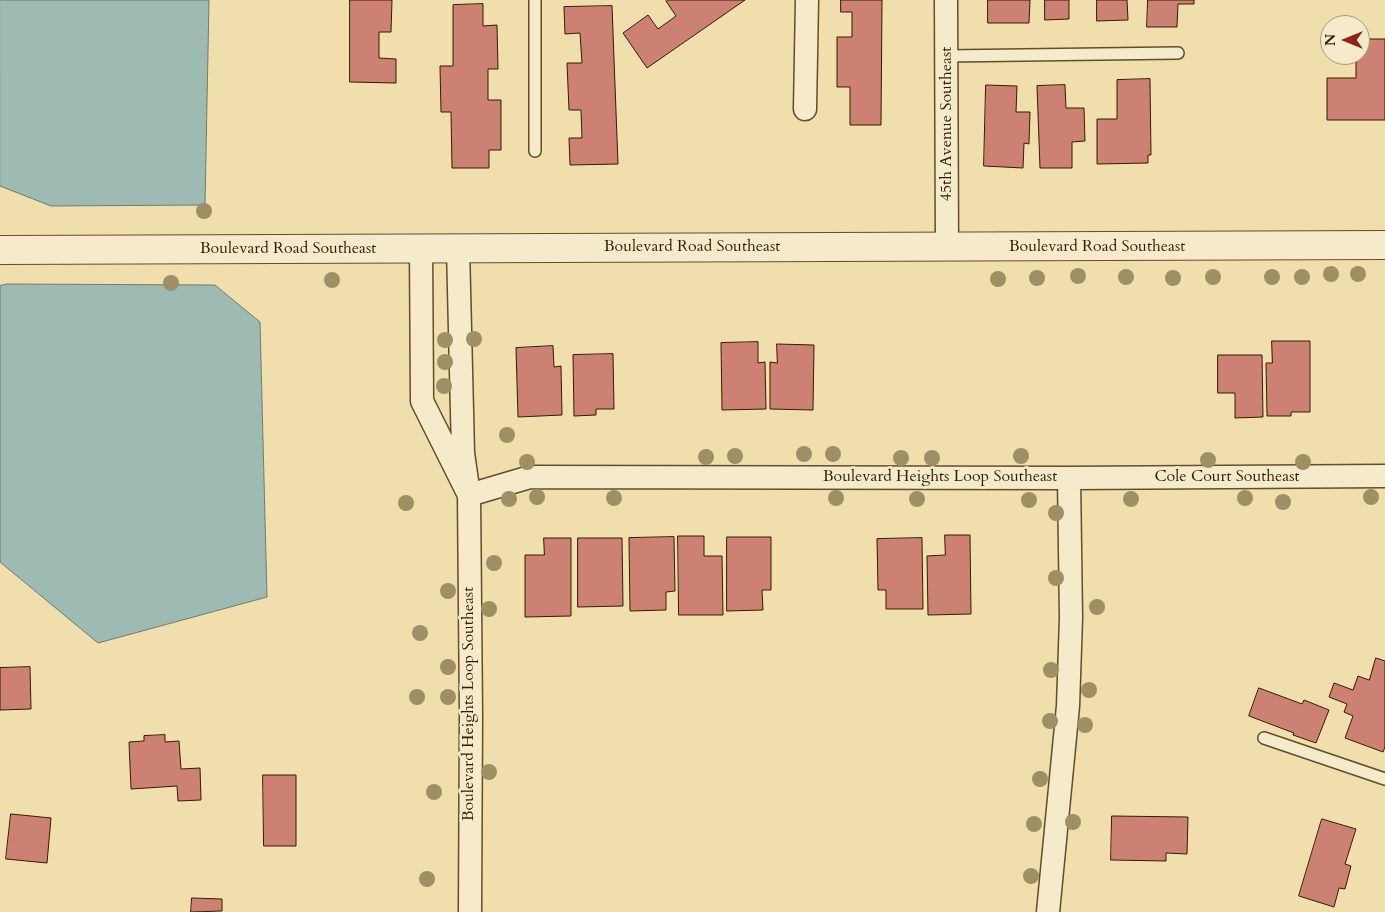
<!DOCTYPE html>
<html>
<head>
<meta charset="utf-8">
<style>
  body { margin:0 }
  #map { position:relative; width:1385px; height:912px; overflow:hidden; background:#f0dfac; font-family:Cardo,serif }
  canvas { display:block }
  .north { position:absolute; left:1320px; top:15px; width:50px; height:50px; box-sizing:border-box; background:#f5eac9; border:1px solid #a79879; border-radius:50%; rotate:270deg; font-size:14px; font-weight:700; line-height:20px; text-align:center; color:#331c02 }
  .north::after { content:''; display:block; margin:auto; width:18px; height:22px; background:#8f2418; clip-path:polygon(50% 0,100% 100%,50% 72%,0 100%) }
</style>
</head>
<body>
<div id="map">
<canvas width="1385" height="912"></canvas>
<div class="north">N</div>
</div>
<script>
const ctx = document.querySelector('canvas').getContext('2d');
ctx.lineJoin = 'round';
function fill(path, color) { ctx.fillStyle = color; ctx.fill(path, 'evenodd'); }
function trace(path, color, width, dash) { ctx.strokeStyle = color; ctx.lineWidth = width; ctx.lineCap = dash ? 'butt' : 'round'; ctx.setLineDash(dash || []); ctx.stroke(path); }
function drawText(font, color, halo, rows, align = 'center') {
  ctx.font = font + ' Cardo,serif'; ctx.lineWidth = 5; ctx.setLineDash([]); ctx.textBaseline = 'middle'; ctx.strokeStyle = halo; ctx.fillStyle = color; for (const [text, x, y, turn = 0] of rows) {
    ctx.save(); ctx.translate(x, y); ctx.rotate((+turn || 0) * Math.PI / 180); ctx.textAlign = isNaN(turn) ? turn : align; if (halo) ctx.strokeText(text, 0, 0); ctx.fillText(text, 0, 0); ctx.restore();
  }
}
const water = new Path2D(`
  M0 0H209L205 205 51 206 0 186Z
  M7 284 215 285 260 322 267 597 98 643 0 562V286Z`);
const building = new Path2D(`
  M350 0H392L391 32H379V58L396 59V83L350 82Z
  M667 0H745L647 68 623 33 648 15 658 29 676 16 666 1Z
  M841 0H882L881 125H850V87H837V37H852V12H841Z
  M988 0H1030L1029 23H988Z
  M1045 0H1069V19L1045 20Z
  M1097 0H1127L1128 20 1097 21Z
  M1148 0H1194V4H1178L1177 27H1147Z
  M483 4V26L497 25 498 69H488V100H501V150H489V168H452L451 112H441L440 66H453V5Z
  M612 6 618 164 570 165 569 138H582L581 110H569L567 63H582L580 33 565 34 564 7Z
  M1360 39H1385V120H1327V78H1356V55H1360Z
  M1150 79 1151 155H1148V163L1097 164V119H1117V80Z
  M986 85 1017 86 1016 112H1030L1029 144 1024 143 1023 168 984 166Z
  M1065 85 1066 108H1084L1085 141 1072 142V168H1040L1037 86Z
  M1272 341H1310V412H1291V416H1267L1266 363H1272Z
  M758 342V363L765 362 766 409 722 410 721 343Z
  M777 344 814 345 813 410 770 409V362L777 363Z
  M553 346 554 367 561 366 562 415 518 417 516 348Z
  M613 354 614 409H596V415L574 416 573 355Z
  M1218 355H1262L1263 417 1235 418V393H1218Z
  M945 535H970L971 614 928 615 927 556 945 555Z
  M678 536H704V556H722L723 615H679Z
  M674 537 675 591 666 592V610L630 611 629 538Z
  M727 537H771V590H762L763 610 727 611Z
  M544 538H571V616L525 617V555H544Z
  M578 538H622L623 606 578 607Z
  M922 538 923 609H886V590H878L877 539Z
  M1376 658 1385 661V747L1383 752 1345 738 1353 716 1344 712 1347 704 1329 697 1334 683 1353 690 1358 676 1369 680Z
  M30 667 31 709 0 710V668Z
  M1259 688 1302 704 1304 700 1329 710 1316 743 1293 735 1294 733 1249 716Z
  M165 735V742L179 741 181 769 200 768 201 800 178 801 177 786 131 789 129 742 144 741V736Z
  M263 775H296V846H264Z
  M11 814 51 818 47 863 6 859Z
  M1112 816 1188 817 1187 854 1166 853V861L1111 860Z
  M1322 819 1356 829 1345 864 1351 866 1345 889 1339 888 1334 907 1299 896Z
  M192 898 222 899V911L191 912Z`);
const service = new Path2D(`
  M535 0V151
  M946 56 1178 53
  M1264 738 1385 779`);
const minor = new Path2D(`
  M946 0 947 247
  M805 109 807 0
  M421 248 422 401 469 495 463 453 458 248
  M1069 478 1385 476
  M470 912 471 715 469 495 530 477 1069 478 1071 618 1068 706 1048 912`);
const tertiary = new Path2D(`
  M0 250 1385 245`);
const trees = [
  [204,211],
  [1331,274],
  [1358,274],
  [1078,276],
  [1126,277],
  [1213,277],
  [1272,277],
  [1302,277],
  [1037,278],
  [1173,278],
  [998,279],
  [332,280],
  [171,283],
  [474,339],
  [445,340],
  [445,362],
  [444,386],
  [507,435],
  [804,454],
  [833,454],
  [735,456],
  [1021,456],
  [706,457],
  [901,458],
  [932,458],
  [1208,460],
  [527,462],
  [1303,462],
  [537,497],
  [1371,497],
  [614,498],
  [836,498],
  [1245,498],
  [509,499],
  [917,499],
  [1131,499],
  [1029,500],
  [1283,502],
  [406,503],
  [1056,513],
  [494,563],
  [1056,578],
  [448,591],
  [1097,607],
  [489,609],
  [420,633],
  [448,667],
  [1051,670],
  [1089,690],
  [417,697],
  [448,697],
  [1050,721],
  [1085,725],
  [489,772],
  [1040,779],
  [434,792],
  [1073,822],
  [1034,824],
  [1031,876],
  [427,879]
];
const streetNames = [
  ["45th Avenue Southeast",947,124,-90],
  ["Boulevard Road Southeast",692,247],
  ["Boulevard Road Southeast",1097,247],
  ["Boulevard Road Southeast",288,249],
  ["Boulevard Heights Loop Southeast",940,477],
  ["Cole Court Southeast",1227,477],
  ["Boulevard Heights Loop Southeast",469,704,-90]
];
fill(water, '#9dbbb2');
trace(water, '#737b6c', 1);
fill(building, '#cd8172');
trace(building, '#331c02', 1);
trace(service, '#624d2c', 14);
trace(minor, '#624d2c', 25);
trace(tertiary, '#624d2c', 30);
trace(service, '#f5eac9', 11);
trace(minor, '#f5eac9', 22);
trace(tertiary, '#f5eac9', 28);
ctx.fillStyle = '#9f8f64';
for (const [x, y] of trees) { ctx.beginPath(); ctx.arc(x, y, 8, 0, 2 * Math.PI); ctx.fill(); }
drawText('16px', '#331c02', '#f5eac9', streetNames);
</script>
</body>
</html>
